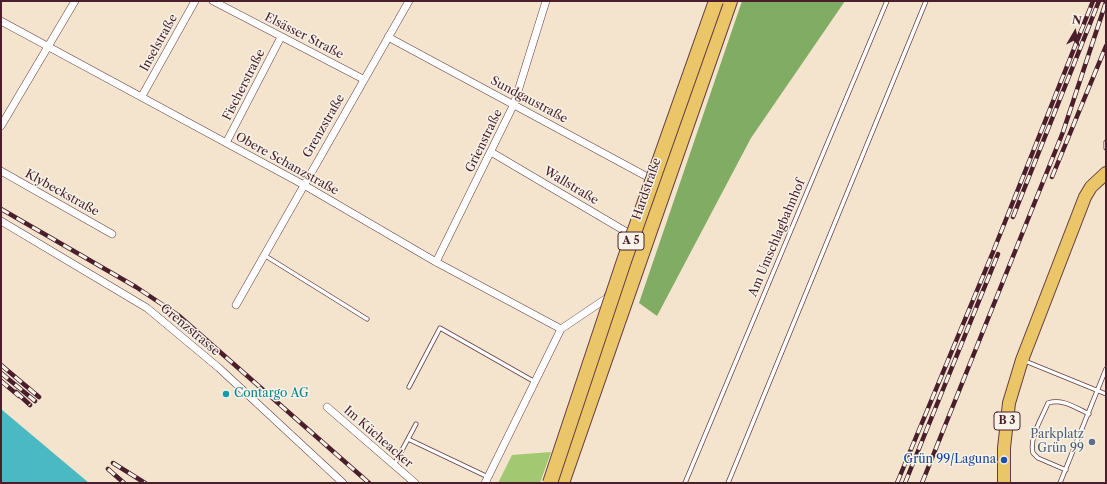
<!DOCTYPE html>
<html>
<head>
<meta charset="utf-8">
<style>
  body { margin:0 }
  #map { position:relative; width:1107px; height:484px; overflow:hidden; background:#f4e4cd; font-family:"Libre Caslon Text",serif }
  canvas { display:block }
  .frame { position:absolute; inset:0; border:2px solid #4a1f2b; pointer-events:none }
  .north { position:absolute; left:1055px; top:12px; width:40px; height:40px; -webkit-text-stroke:3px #f7f3e8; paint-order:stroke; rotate:9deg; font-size:11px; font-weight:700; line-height:16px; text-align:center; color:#4a1f2b }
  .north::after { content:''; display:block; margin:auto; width:14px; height:18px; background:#4a1f2b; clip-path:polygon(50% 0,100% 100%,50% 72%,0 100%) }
</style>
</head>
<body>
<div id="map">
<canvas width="1107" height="484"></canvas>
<div class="frame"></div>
<div class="north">N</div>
</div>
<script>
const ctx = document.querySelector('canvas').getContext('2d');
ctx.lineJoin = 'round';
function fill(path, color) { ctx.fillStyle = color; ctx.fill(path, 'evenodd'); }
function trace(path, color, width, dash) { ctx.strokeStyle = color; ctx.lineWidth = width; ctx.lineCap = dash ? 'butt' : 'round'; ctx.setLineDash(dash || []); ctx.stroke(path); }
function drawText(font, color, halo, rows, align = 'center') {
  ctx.font = font + ' "Libre Caslon Text",serif'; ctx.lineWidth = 3; ctx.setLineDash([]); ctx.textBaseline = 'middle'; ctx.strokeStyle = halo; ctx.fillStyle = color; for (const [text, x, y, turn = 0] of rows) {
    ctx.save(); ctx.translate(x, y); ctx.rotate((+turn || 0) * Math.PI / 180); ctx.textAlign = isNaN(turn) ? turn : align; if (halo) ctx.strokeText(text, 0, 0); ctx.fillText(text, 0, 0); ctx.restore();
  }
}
const green = new Path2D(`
  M551 452 540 483H498L512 455Z`);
const forest = new Path2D(`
  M742 1H845L751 138 657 316 639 303Z`);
const water = new Path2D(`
  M1 409 89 483H1Z`);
const service = new Path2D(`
  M1106 142V148
  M264 255 367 319
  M1025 361 1106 394
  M409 387 440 328 535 382
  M408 439 488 477
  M394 465 416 424
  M1066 470 1038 458 1033 453C1029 437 1042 418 1048 403 1062 398 1076 408 1089 414
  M685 483 887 1
  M728 483 926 1
  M1060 483 1106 369`);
const minor = new Path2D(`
  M213 1 363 79
  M1 21 304 185 436 262 561 329
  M388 37 655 181
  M142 96 195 1
  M1 126 75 1
  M226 143 281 37
  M491 152 635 237
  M1 171 112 234
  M1 221 147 308 219 368 343 483
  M436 262 514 104 546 1
  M236 305 409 1
  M327 407 415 483
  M485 483 561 329 607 298 609 294`);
const primary = new Path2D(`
  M1004 483V448L1009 403 1022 360 1085 197 1091 187 1106 173`);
const motorway = new Path2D(`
  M562 483 730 1`);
const rail = new Path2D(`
  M1052 177 1106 46
  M1 209 136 287 178 315 369 483
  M1013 217 1099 1
  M1 365 39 397
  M1 373 35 401
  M1 381 19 396
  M16 392 30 405
  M113 463 145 483
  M108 469 124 483
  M897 483 993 252 1093 1
  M905 483 998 254
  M922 483 1063 132 1106 2`);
const motorwayBridge = new Path2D(`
  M550 483 624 261 716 1`);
const markers = [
  [226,394,4,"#0f9aa8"],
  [1092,442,4,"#5c6f8a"],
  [1004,460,4,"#1a4fb4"]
];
const shields = [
  [631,241,26],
  [1007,421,26]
];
const shieldNames = [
  ["A 5",631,241],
  ["B 3",1007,421]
];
const streetNames = [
  ["Elsässer Straße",304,36,27],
  ["Inselstraße",159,43,-61],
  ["Fischerstraße",244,85,-63],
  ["Sundgaustraße",529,100,28],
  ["Grenzstraße",324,126,-60],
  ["Grienstraße",484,141,-64],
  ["Obere Schanzstraße",287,164,29],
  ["Wallstraße",571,186,31],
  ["Hardstraße",647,189,-71],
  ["Klybeckstraße",62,193,29],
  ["Am Umschlagbahnhof",777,238,-67],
  ["Grenzstrasse",190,330,40],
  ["Im Kücheacker",378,437,41]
];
const cultureNames = [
  ["Contargo AG",234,394]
];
const serviceNames = [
  ["Parkplatz",1084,435],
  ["Grün 99",1084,449]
];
const transitNames = [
  ["Grün 99/Laguna",996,460]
];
fill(green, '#a2c872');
fill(forest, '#81ac64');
fill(water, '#4bb9c3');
trace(service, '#643d43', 5);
trace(minor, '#643d43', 8);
trace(primary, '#643d43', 14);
trace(motorway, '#643d43', 16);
trace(service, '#fff', 3.5);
trace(minor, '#fff', 7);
trace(primary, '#eac669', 12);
trace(motorway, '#eac669', 14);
trace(rail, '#4a1f2b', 4.5);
trace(rail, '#f7f3e8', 3, [9]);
trace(motorwayBridge, '#643d43', 16, []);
trace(motorwayBridge, '#eac669', 14);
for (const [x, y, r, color] of markers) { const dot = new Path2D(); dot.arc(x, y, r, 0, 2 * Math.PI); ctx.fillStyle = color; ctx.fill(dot); trace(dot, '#f7f3e8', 1.5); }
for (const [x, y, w] of shields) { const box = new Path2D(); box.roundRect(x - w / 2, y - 9, w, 18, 3); ctx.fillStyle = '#f7f3e8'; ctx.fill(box); trace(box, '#4a1f2b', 1); }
drawText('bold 11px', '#4a1f2b', null, shieldNames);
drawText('12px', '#4a1f2b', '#f7f3e8', streetNames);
drawText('12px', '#0d838f', '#f7f3e8', cultureNames, 'left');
drawText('12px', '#4e5e75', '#f7f3e8', serviceNames, 'right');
drawText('12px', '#164399', '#f7f3e8', transitNames, 'right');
</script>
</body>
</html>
